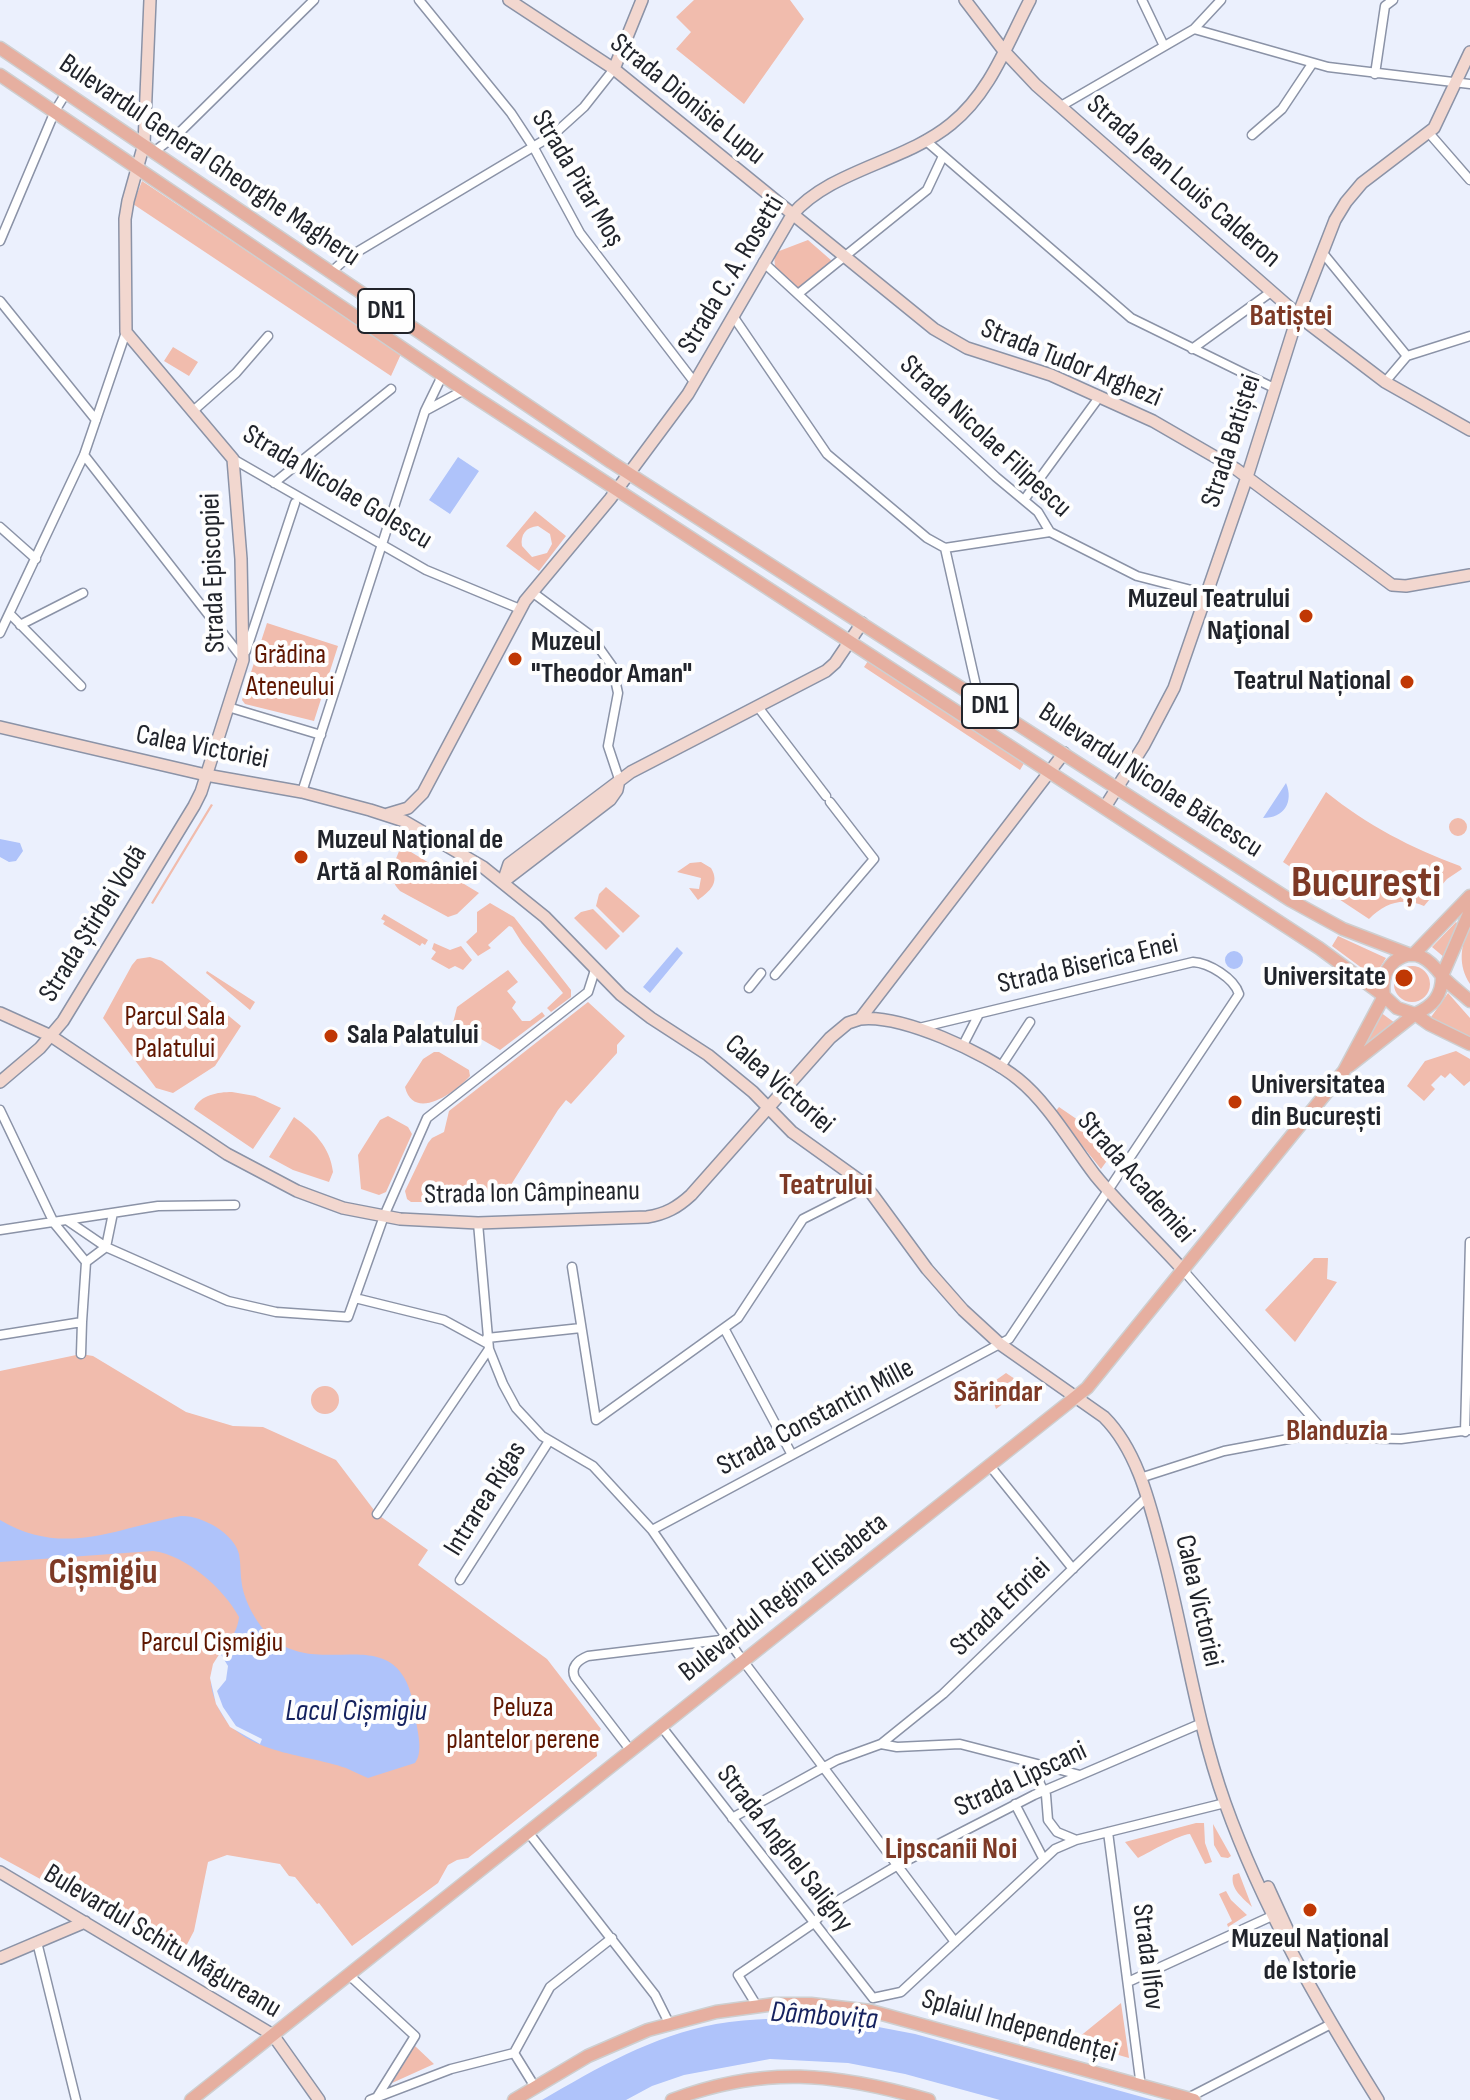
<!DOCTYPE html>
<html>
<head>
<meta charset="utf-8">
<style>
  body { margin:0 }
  canvas { display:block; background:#ebf0fd }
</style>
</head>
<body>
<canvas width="1470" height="2100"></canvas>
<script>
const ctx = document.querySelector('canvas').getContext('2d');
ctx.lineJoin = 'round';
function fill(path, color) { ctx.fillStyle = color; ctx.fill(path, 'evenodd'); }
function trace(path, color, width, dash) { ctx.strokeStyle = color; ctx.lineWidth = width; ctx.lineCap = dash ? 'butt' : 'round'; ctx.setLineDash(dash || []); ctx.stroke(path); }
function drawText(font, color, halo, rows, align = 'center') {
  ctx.font = font + ' "Sofia Sans Condensed",sans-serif'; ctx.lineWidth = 8; ctx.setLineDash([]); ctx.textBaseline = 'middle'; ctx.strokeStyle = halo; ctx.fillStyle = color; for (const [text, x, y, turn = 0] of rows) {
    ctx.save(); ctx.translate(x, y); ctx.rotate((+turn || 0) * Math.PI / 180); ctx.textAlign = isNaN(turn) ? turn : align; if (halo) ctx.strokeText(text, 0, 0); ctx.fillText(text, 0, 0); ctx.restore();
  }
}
const green = new Path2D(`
  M694 0H790L804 19 744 104 676 49 691 32 676 17Z
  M142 181 401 354 391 376 133 204Z
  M808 240 832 261 799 289 775 268 774 253Z
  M173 347 198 362 189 376 164 361Z
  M535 511 566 536 539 571 506 546ZM538 526 550 534 552 544 547 553 532 557 522 546C520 535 526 527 538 526Z
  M267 623 338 646 314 721 245 704 242 700Z
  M870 658 1026 760 1020 770 864 667Z
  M1326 792C1367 825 1411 848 1460 866L1462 869 1447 879 1424 906C1402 897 1385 903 1369 919L1283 862Z
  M211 804 213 805 153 904 151 903Z
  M1449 827a9 9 0 1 1 18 0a9 9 0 1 1-18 0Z
  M401 846 479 893 457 914 448 917 400 891C386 877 395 862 401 846Z
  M701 862 711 868C720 883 710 891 698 900L689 888 699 889 701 878 677 872 690 863Z
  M606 887 640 916 623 933 596 906 599 894Z
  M490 903 514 917 571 990V997L551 1012 547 1008 563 993 522 943 512 927 509 926 488 945 491 948 478 956 466 942 477 932V912Z
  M593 909 620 936 606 950 574 918 581 912Z
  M384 914 428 940 425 945 422 943 420 946 383 924 385 921 381 919Z
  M1456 922 1459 925 1445 958 1432 947Z
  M1470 927V984C1458 966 1460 945 1470 927Z
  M1338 936 1386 958 1374 977 1332 946Z
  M434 943 450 950 461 946 472 960 463 970 455 966 449 969 431 959 436 952 432 949Z
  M150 957 162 961 241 1026 215 1066 173 1093 156 1088 103 1018 132 965 137 959Z
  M1394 984a18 18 0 1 1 36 0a18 18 0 1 1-36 0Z
  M508 970 518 982 507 991 516 1002 512 1008 522 1021H530L542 1012 545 1016 500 1050 453 1023 457 1007Z
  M207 971 255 1002 250 1010 206 973Z
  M1448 993 1470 1018V1038L1429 1020Z
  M588 1002 625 1036 617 1045V1053L571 1104 566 1100 558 1110 509 1188 497 1198 484 1202H411L407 1199 405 1191 428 1143 432 1138 444 1132 449 1111Z
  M1380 1012 1395 1023 1366 1046 1363 1044Z
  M1456 1051 1470 1059V1081L1464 1086 1450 1073 1445 1078 1441 1075 1431 1085 1435 1089 1424 1101 1407 1086 1425 1061Z
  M434 1052H439L469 1070 470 1076C457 1091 414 1123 405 1087L423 1059Z
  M232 1092 255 1096 281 1108 253 1149 194 1109C200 1095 218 1092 232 1092Z
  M1059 1107 1094 1131 1091 1139 1111 1155 1101 1169 1055 1112Z
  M388 1116 408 1127 412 1134 386 1192 379 1195 361 1189 358 1155 380 1120Z
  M294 1117C314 1131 330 1147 333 1172L329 1182 293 1170 269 1157Z
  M1314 1258H1328L1327 1279 1337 1282 1295 1342 1265 1310Z
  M81 1354 93 1356 186 1412 233 1426 263 1427 336 1460 377 1514 428 1550 418 1565 547 1659 601 1729 595 1736 597 1756 468 1858 457 1860 448 1865 438 1883 352 1946 319 1903 317 1904 295 1877 289 1876 280 1864 227 1855 208 1862 194 1931 181 1956 0 1857V1371Z
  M1006 1373 1015 1379 1004 1385 1005 1390H1009L1017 1382 1023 1389 996 1409 992 1397 982 1390Z
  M311 1400a14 14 0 1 1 28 0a14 14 0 1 1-28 0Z
  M1196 1823H1204L1205 1843 1212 1862 1205 1864 1190 1834C1178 1835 1152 1851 1138 1858L1125 1842Z
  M1213 1824 1231 1856 1228 1858 1221 1857 1214 1845Z
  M1239 1873 1252 1907C1243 1898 1230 1889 1233 1875Z
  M1226 1891 1231 1900 1247 1915 1228 1927 1227 1924 1232 1921 1219 1894Z
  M1121 2003 1129 2058 1073 2042Z
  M415 2046 434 2064 392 2083Z`);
const water = new Path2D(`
  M458 457 479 471 450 514 429 500Z
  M1286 783C1294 802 1284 818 1263 818Z
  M0 839 20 843 23 851 16 861 9 862 0 857Z
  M677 947 683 953 650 993 643 987Z
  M1225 960a9 9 0 1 1 18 0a9 9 0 1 1-18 0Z
  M181 1516C201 1515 234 1533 239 1554 241 1564 240 1575 242 1585 245 1603 258 1626 272 1638 325 1683 405 1610 416 1721 418 1734 423 1752 415 1763L368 1778C360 1775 353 1771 346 1768 303 1753 239 1754 218 1707 214 1698 210 1687 211 1677 213 1653 237 1641 239 1617 224 1589 186 1555 153 1551L0 1562V1520C64 1558 116 1528 181 1516Z
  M826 2017 915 2034 1153 2100H1000L905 2074 848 2063 770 2059 684 2075 652 2086 626 2100H542C597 2068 652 2036 716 2024 752 2018 789 2018 826 2017Z`);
const pier = new Path2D(`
  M220 1653 228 1666 226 1680 217 1691 223 1707 236 1726 262 1739 260 1744 230 1727 216 1704 210 1678 213 1664Z`);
const street = new Path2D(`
  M419 0 511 113 534 148 580 233 695 383
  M1142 0 1164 46
  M1194 29 1328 67 1470 84
  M1375 74 1385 6 1393 0
  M1061 106 1194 29 1221 0
  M1429 133 1470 180
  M1252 135 1282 109 1312 64
  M925 140 1131 318 1274 388
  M155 151 180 132 314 0
  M0 241 55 111 66 93
  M1322 252 1407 356
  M763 262 996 477 1038 512 1050 532 1137 576 1207 594
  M330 273 347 258 553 135 584 107 614 69
  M798 294 927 190 943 156
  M0 301 96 420
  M733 316 827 454 927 538 945 548 1050 532
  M1192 349 1271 292
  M1385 382 1407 356 1470 336
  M193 411 236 373 268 336
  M425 411 442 376
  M84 455 243 659
  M233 459 426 570 520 609
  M274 483 391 389
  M1024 500 1100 396
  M0 527 36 559
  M945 548 979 699
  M532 592 590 635 612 666 618 693 608 746 619 779
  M10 614 81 686
  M20 625 83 593
  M0 633 84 455 126 332
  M246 651 295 503
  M228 707 321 735
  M758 707 826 796
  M302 792 425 411 464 390
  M775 975 874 859 830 802
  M749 988 761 973
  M962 1047 979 1014
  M1000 1068 1030 1022
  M0 1110 54 1223 86 1262
  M68 1221 106 1247 228 1301 276 1312 348 1317 384 1216 427 1118 588 992 595 970
  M478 1223 489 1349 503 1384 516 1408 542 1436 593 1466 652 1530 738 1654 955 1942
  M0 1230 158 1206 235 1205
  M86 1262 106 1247 113 1213
  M572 1267 596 1420 738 1318 803 1219 866 1187
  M1183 1270 1329 1437
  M355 1298 444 1320 488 1344
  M724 1328 792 1455
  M0 1335 82 1322 86 1262
  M487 1338 581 1328
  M81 1354 82 1322
  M1465 1432 1470 1242
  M990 1466 1073 1569
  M1140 1478 1224 1451 1299 1437 1401 1439 1470 1430
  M377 1514 489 1349
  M652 1530 1009 1339 1239 994C1234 978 1209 963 1193 962L919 1028
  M460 1580 549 1441
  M661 1726 873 1998
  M881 1744 943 1694 1147 1497
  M631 1751 575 1678C570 1667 578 1660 588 1656L729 1639
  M1036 1765 1040 1784 1046 1795 1048 1820 1057 1832 1074 1839
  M1015 1804 1043 1858
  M732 1818 837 1760 881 1744 897 1747 960 1744 1080 1775
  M528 1832 655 1995 669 2023
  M1108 1832 1141 2087
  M37 1942 76 2100
  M349 1975 415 2036 377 2097
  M1128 1982 1272 1916
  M873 1998 901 1992 1055 1849 1076 1840 1225 1803
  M757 2006 738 1975 814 1923 827 1907 898 1865 1034 1795 1202 1723
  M514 2053 535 2087
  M1188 2098 1331 2024
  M370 2100 451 2069 514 2053 550 1987 612 1938`);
const secondary = new Path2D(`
  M509 0 614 69 934 329 967 348 1051 375 1153 421 1236 469 1392 585 1406 586 1470 575
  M965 0 1004 51 1036 85 1305 321 1385 382 1470 430
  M614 69 642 0
  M0 727 206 775 302 792 370 810 404 821 483 867 545 917 621 995 651 1018 708 1055 753 1092 792 1132 859 1180 872 1194 927 1269 963 1310 1000 1344 1104 1417C1138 1451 1150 1505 1162 1550 1184 1633 1196 1722 1225 1803 1263 1909 1319 2005 1378 2100
  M1105 807 1144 745 1174 688 1247 477 1298 315 1335 220 1346 202 1362 183 1434 128 1470 52
  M388 814 408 808 423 793 525 601 610 499 688 394 792 215C830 170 905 162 951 124 990 93 1007 44 1030 0
  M503 882 509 864 631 772 826 671 835 663 862 623
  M503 882 610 800 617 790 619 780
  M0 1013 51 1036 227 1154 297 1191 343 1208 400 1219 478 1223 647 1217C666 1214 678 1207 691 1195L830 1038 848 1023 860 1019 1064 753
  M860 1019C901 1014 986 1053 1018 1079 1048 1103 1072 1145 1095 1175 1122 1208 1154 1238 1183 1270
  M0 1082 40 1048 63 1021 194 806 201 792 243 660 241 559 233 459 126 332 125 219 128 201 144 144 150 0
  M0 1872 273 2035 319 2100
  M1268 1887 1289 1933
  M0 1958 85 1922`);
const primary = new Path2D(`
  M0 48 611 462 1290 900 1343 929 1411 955
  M0 75 464 390 1319 948 1384 996 1397 1008 1415 1014C1433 1006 1442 996 1442 976L1470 911
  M1414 954 1470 896
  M1384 996C1382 983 1384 970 1395 961 1415 946 1430 960 1442 976 1450 985 1461 993 1470 1001
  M1415 1014 1429 1024 1470 1044
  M1349 1066 1415 1014
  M191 2100 1087 1388 1344 1071 1384 996
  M514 2100 588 2056 648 2030 716 2012 775 2004H811L871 2011 1194 2100
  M672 2100C764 2065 836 2073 929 2100`);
const markers = [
  [1306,616,8,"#c03804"],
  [515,659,8,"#c03804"],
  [1407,682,8,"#c03804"],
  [301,857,8,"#c03804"],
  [1404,978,10,"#c03804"],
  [331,1036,8,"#c03804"],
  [1235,1102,8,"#c03804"],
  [1310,1910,8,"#c03804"]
];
const shields = [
  [386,311,56],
  [990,706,56]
];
const shieldNames = [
  ["DN1",386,311],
  ["DN1",990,706]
];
const streetNames = [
  ["Strada Dionisie Lupu",687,100,39],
  ["Bulevardul General Gheorghe Magheru",209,161,34],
  ["Strada Pitar Moș",577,179,59],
  ["Strada Jean Louis Calderon",1183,182,41],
  ["Strada C. A. Rosetti",732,275,-59],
  ["Strada Tudor Arghezi",1071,364,22],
  ["Strada Nicolae Filipescu",985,437,43],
  ["Strada Batiștei",1232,441,-72],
  ["Strada Nicolae Golescu",337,488,31],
  ["Strada Episcopiei",214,573,-92],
  ["Calea Victoriei",202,748,11],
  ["Bulevardul Nicolae Bălcescu",1150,781,33],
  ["Strada Știrbei Vodă",94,924,-58],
  ["Strada Biserica Enei",1088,965,-13],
  ["Calea Victoriei",779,1085,41],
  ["Strada Academiei",1135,1178,49],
  ["Strada Ion Câmpineanu",532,1194,-1],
  ["Strada Constantin Mille",816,1418,-28],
  ["Intrarea Rigas",486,1499,-58],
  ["Bulevardul Regina Elisabeta",784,1598,-38],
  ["Calea Victoriei",1198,1601,77],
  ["Strada Eforiei",1001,1608,-44],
  ["Strada Lipscani",1021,1780,-25],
  ["Strada Anghel Saligny",784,1849,52],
  ["Bulevardul Schitu Măgureanu",162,1942,31],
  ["Strada Ilfov",1147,1957,83],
  ["Splaiul Independenței",1019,2027,16]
];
const poiNames = [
  ["Muzeul Teatrului",1290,600,"right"],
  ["Naţional",1290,632,"right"],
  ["Muzeul",531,643],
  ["\"Theodor Aman\"",531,675],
  ["Teatrul Național",1391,682,"right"],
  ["Muzeul Național de",317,841],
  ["Artă al României",317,873],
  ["Universitate",1386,978,"right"],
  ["Sala Palatului",347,1036],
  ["Universitatea",1251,1086],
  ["din București",1251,1118],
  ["Muzeul Național",1310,1940,"center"],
  ["de Istorie",1310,1972,"center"]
];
const parkNames = [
  ["Grădina",290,656],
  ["Ateneului",290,688],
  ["Parcul Sala",175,1018],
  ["Palatului",175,1050],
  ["Parcul Cișmigiu",212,1644],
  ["Peluza",523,1709],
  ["plantelor perene",523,1741]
];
const neighbourhoodNames = [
  ["Batiștei",1291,317],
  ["Teatrului",826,1186],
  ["Sărindar",998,1393],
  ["Blanduzia",1337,1432],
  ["Lipscanii Noi",951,1850]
];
const waterNames = [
  ["Lacul Cișmigiu",356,1712],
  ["Dâmbovița",824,2017,4]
];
const districtNames = [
  ["Cișmigiu",103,1574]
];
const townNames = [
  ["București",1366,885]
];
fill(green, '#f1bcad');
fill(water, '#afc3fa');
fill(pier, '#ebf0fd');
trace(street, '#8b93a7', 11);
trace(secondary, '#8b93a7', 14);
trace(primary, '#cecfd0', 15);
trace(street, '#fff', 8);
trace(secondary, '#f2d7cf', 11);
trace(primary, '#e6afa0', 12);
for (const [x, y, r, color] of markers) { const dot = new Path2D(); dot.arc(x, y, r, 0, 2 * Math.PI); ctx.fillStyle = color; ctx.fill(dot); trace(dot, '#fefefe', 3); }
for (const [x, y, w] of shields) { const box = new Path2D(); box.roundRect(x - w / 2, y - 22, w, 44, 6); ctx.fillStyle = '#fefefe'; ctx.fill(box); trace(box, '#21242b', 2); }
drawText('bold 26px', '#21242b', null, shieldNames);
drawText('28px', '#21242b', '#fefefe', streetNames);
drawText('bold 28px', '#21242b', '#fefefe', poiNames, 'left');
drawText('28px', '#5f1600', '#fefefe', parkNames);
drawText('bold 30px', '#7d3925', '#fefefe', neighbourhoodNames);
drawText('italic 30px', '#15225f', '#fefefe', waterNames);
drawText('bold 36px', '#7d3925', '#fefefe', districtNames);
drawText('bold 44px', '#7d3925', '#fefefe', townNames);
</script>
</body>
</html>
